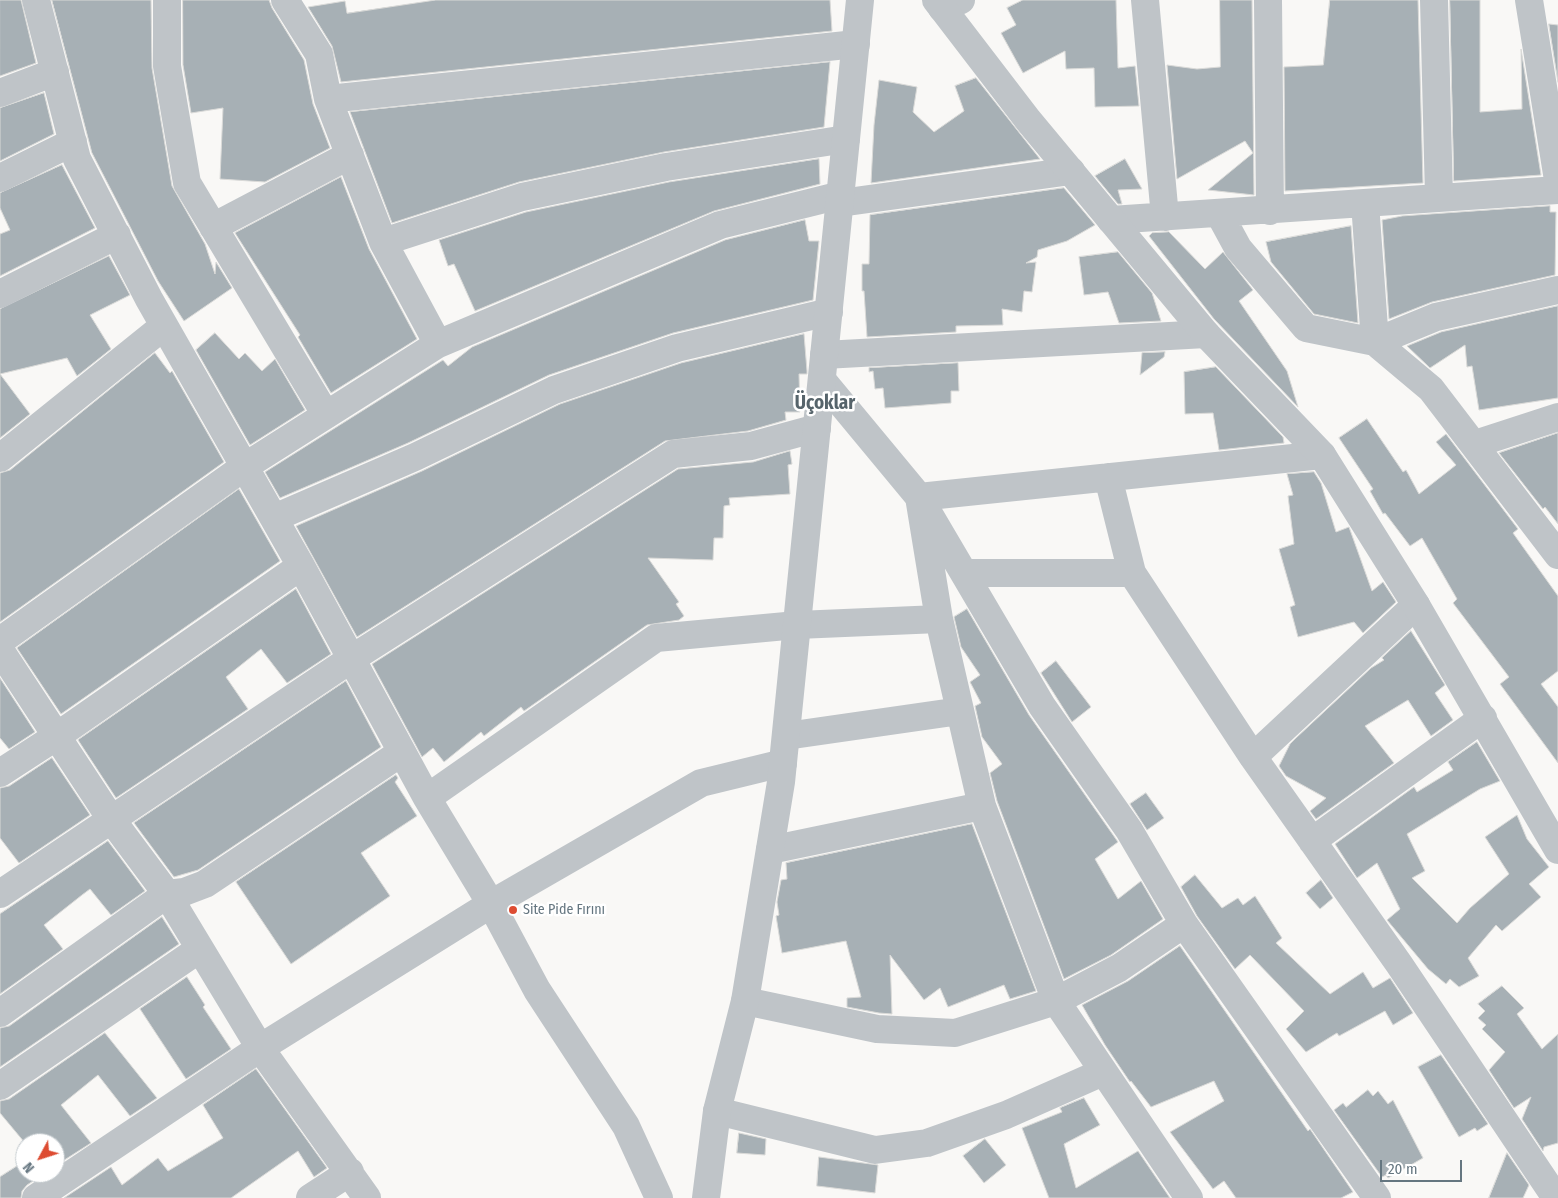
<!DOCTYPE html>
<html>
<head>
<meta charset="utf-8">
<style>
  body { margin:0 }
  #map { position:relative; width:1558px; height:1198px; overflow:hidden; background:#f9f8f6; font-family:"Fira Sans Condensed",sans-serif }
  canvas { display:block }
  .north { position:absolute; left:15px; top:1133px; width:50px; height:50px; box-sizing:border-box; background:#fff; border:1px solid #c1c8cc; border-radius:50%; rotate:230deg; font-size:14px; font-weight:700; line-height:20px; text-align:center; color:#657680 }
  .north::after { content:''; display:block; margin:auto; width:18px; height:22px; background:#dd4c32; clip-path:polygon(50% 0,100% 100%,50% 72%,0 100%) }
  .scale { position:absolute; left:1380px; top:1160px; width:82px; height:22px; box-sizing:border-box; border:2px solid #657680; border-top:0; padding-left:6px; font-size:15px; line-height:18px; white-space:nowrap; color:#657680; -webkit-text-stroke:4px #fff; paint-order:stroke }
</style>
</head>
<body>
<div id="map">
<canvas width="1558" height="1198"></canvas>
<div class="north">N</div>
<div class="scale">20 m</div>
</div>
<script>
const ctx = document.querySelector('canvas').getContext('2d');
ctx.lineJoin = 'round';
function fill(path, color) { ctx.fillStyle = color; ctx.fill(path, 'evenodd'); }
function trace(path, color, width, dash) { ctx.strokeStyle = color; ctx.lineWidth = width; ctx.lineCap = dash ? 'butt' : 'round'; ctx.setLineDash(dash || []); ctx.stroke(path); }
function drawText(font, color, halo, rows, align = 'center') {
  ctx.font = font + ' "Fira Sans Condensed",sans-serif'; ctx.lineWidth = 5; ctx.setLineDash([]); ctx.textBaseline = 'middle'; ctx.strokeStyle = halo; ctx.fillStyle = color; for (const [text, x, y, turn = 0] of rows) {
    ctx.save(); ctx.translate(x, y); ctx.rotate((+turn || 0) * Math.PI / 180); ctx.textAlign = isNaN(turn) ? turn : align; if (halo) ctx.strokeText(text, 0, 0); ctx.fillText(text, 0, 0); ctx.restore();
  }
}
const building = new Path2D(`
  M0 0H21L36 63 0 76Z
  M52 0H151L152 68 172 186 205 244 215 274 216 262 232 288 184 321 158 281 92 153Z
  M183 0H269L272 8 304 60 313 104 330 148 265 182 220 179 223 108 191 113 183 65Z
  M436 0H830L832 31 341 82 332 46 308 7 345 1 347 13Z
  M1023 0H1116L1118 68 1135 66 1139 106 1095 107 1094 68 1066 69 1065 51 1023 73 1001 33 1016 25 1007 8Z
  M1220 0H1252L1254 195 1208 190 1253 153 1245 141 1177 179 1167 65 1197 69 1220 67Z
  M1330 0H1418L1423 183 1285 191 1284 67 1323 65Z
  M1450 0H1480V112L1522 109 1521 49 1541 175 1454 181Z
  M1549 24 1558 25V82Z
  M830 62 824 127 664 152 519 182 392 223 350 112Z
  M976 78 1040 159 871 183 874 125 879 80 917 87 913 112 934 132 964 111 955 86Z
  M44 93 54 134 0 161V108Z
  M819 159 820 184 714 211 475 311 454 264 448 266 439 240 526 212 669 182Z
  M1125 159 1142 189 1118 190 1122 204H1118L1095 176Z
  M62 165 95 228 0 276V234L10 230 0 208V193Z
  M341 177 369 249 417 339 331 393 298 337 300 335 235 233Z
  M1064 188 1095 225 1067 241 1038 250 1037 257 1026 263 1036 262 1032 292 1024 291 1022 312 1002 309 1003 325 956 326V332L867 337 864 291H862V264H869L870 215Z
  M1550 206V212H1556L1555 275 1432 302 1389 319 1382 220 1402 216Z
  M805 220 809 241H819L813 300 673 333 549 375 408 443 280 498 265 472 443 360 448 366 472 347 725 240Z
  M1351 226 1358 323 1314 314 1271 262 1266 242Z
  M1169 232 1205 269 1223 252 1253 290 1239 301 1287 371 1298 407 1214 319 1149 236 1152 233Z
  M1118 252 1152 293 1161 321 1119 323 1108 292 1084 295 1079 257Z
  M109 256 130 295 90 315 111 349 77 376 67 358 0 374 30 414 0 438V309Z
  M1558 306V398L1479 410 1472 366 1467 367 1465 345 1430 368 1407 346 1441 332Z
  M215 333 239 359 245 353 262 371 275 359 305 410 250 445 196 350Z
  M804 334 807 371V374H799L800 412H785L786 420 748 431 665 441 357 637 296 526 422 471 560 404 681 363Z
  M1165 352 1164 357 1140 375 1142 353Z
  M155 353 170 373 172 371 224 462 0 622V473L10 470Z
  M958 363 959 391H951V403L885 408 883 388 875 389 873 371 869 372V368Z
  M1216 367 1283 437 1284 443 1219 450 1213 413 1185 414 1184 372Z
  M1367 419 1403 472 1406 470 1419 494 1456 465 1436 442 1446 434 1518 529 1513 533 1558 596V671L1541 684 1558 707V763L1500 684 1509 677 1453 603 1457 599 1422 538 1410 546 1385 513 1383 514 1370 491 1373 489 1339 438Z
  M1558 433V524L1545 507 1543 509 1499 453Z
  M790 451 792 464 788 465 790 494 729 498 730 505 724 506 723 538H714L713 560 648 558 679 602 676 604 684 616 679 620 647 625 524 711 521 707 484 736 481 732 444 762 433 748 422 757 372 664 678 469 753 462Z
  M1314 472 1321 483 1336 532 1349 527 1372 591 1383 582 1396 602 1363 633 1354 622 1298 637 1290 607 1295 605 1279 549 1294 544 1288 496 1293 495 1287 474Z
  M239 489 280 561 61 714 17 648Z
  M296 589 331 654 287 683 261 649 226 677 248 709 116 798 78 740Z
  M967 609 1029 715 1118 842 1095 859 1118 899 1141 881 1163 919 1111 955 1064 979 997 801 990 773 1002 764 982 737 975 706 981 703 970 682 980 675 961 647 954 617Z
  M1411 631 1445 685 1435 693 1453 720 1431 736 1408 700 1365 726 1394 763 1316 819 1310 811 1326 798 1286 776 1279 766 1290 744 1296 738 1371 668 1384 660 1382 658Z
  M1056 661 1091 707 1072 722 1041 673Z
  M0 678 35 732 9 749 0 738Z
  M346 681 381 747 198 870 174 877 134 823Z
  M1477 742 1500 781 1480 789 1407 834 1425 871 1412 878 1457 923 1470 908 1509 874 1485 837 1517 815 1527 839 1549 867 1529 884 1541 897 1502 931 1496 925 1468 958 1479 976 1459 987 1450 979 1446 984 1428 969 1387 920 1400 909 1377 863 1357 878 1335 844 1414 787 1417 792 1453 770 1448 762Z
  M52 758 90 815 19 863 0 838V788L9 786Z
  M396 775 398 778 395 782 417 816 361 853 390 896 291 964 236 882Z
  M1146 793 1164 818 1147 830 1130 804Z
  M972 824 1036 991 1010 999 1004 985 948 1007 940 988 924 1000 890 955 892 1014 879 1013 847 1007V998L861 997 846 941 782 953 776 916 779 915 777 902 781 880 787 879 786 863Z
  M108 841 145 891 111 915 90 889 82 895 44 925 63 949 0 994V914Z
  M1195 875 1222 908 1238 898 1243 905 1255 896 1282 938 1276 943 1330 994 1363 972 1373 988 1390 978 1413 1013 1393 1025 1385 1011 1339 1036 1337 1033 1306 1052 1286 1029 1304 1011 1250 955 1235 969 1197 916 1181 887Z
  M1321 880 1333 898 1320 909 1306 893Z
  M162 917 179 944 0 1067V1028L9 1026Z
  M1180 946 1308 1131 1310 1129 1353 1192 1341 1198H1236L1224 1181 1213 1189 1170 1132 1224 1101 1214 1081 1151 1107 1131 1081 1130 1082 1105 1045 1082 1005 1128 981Z
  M187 977 205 1005 203 1007 231 1049 186 1079 140 1009Z
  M1502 986 1524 1008 1517 1014 1542 1049 1558 1034V1143L1544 1147 1543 1151 1522 1119 1531 1097 1514 1108 1489 1070 1505 1052 1482 1029 1486 1025 1478 1018 1485 1011 1478 1004Z
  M105 1033 157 1098 130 1116 98 1075 61 1105 91 1143 55 1166V1143H25L0 1113V1101L9 1099Z
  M1441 1055 1488 1124 1477 1131 1475 1128 1459 1137 1418 1067Z
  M256 1069 327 1168 314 1177 298 1151 231 1198H64L111 1167 122 1185 158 1158 168 1171 223 1138 203 1105Z
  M1368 1090 1373 1096 1378 1091 1388 1104 1393 1100 1423 1158 1388 1178 1386 1175 1382 1177 1334 1110 1343 1103 1346 1107Z
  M1084 1098 1100 1125 1064 1144 1076 1188 1138 1151 1170 1198H1049L1022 1128 1062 1112 1060 1108Z
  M739 1133 766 1139 765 1155 737 1153Z
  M985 1139 1006 1165 984 1183 963 1156Z
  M1507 1153 1529 1185 1523 1198H1489Z
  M819 1157 878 1165 875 1193 817 1186Z
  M25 1161V1173H45L27 1185 22 1191 21 1198H0V1177Z`);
const minor = new Path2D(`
  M36 0 77 159 149 299 301 566 427 798 491 904 537 990 626 1126 659 1198
  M167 0V66L187 183 326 415
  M285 0 319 54 328 99 383 242 438 344
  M1145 0 1165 217
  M1268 0 1270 211
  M1434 0 1439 197
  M1529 0 1558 180
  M942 8 961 0
  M0 93 55 72
  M328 99 856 44
  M0 178 73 142
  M840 203 1071 171
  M1365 203 1375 342 1431 389 1558 555
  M1219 213 1238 248 1306 328 1375 342 1436 317 1558 290
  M1111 220 1558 190
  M213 227 350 155
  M383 242 522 197 666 167 846 139
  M0 294 117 235
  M824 355 1206 334
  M822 380 919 497 1042 706 1129 830 1184 924 1377 1198
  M1475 444 1558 417
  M0 458 164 326
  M1108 477 1132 573 1253 757 1399 964 1556 1198
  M274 518 415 457 554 390 677 348 829 312
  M964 573H1132
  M0 641 244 467 438 344 720 225 841 195
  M0 650 111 819 167 894 260 1048 367 1198
  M786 736 960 711
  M1253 757 1416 605
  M0 773 57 736 301 566
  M427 798 656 638 797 625 939 619
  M1312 841 1483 718
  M770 850 982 806
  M0 894 351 659 673 454 751 446 817 428
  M745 1001 877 1029 955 1033 1056 1001 1119 968 1184 924
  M0 1013 167 894 184 892 205 884 402 752
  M0 1086 198 950
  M717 1111 875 1150 927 1143 1006 1115 1103 1072
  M36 1198 260 1048 491 904 701 783 783 763
  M310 1198 350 1172
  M1189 1198 1056 1001 982 806 939 619 919 497 1322 455`);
const tertiary = new Path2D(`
  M936 0 1028 120 1206 334 1322 455 1416 605 1558 850
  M706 1198 717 1111 745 1001 781 782 860 0`);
const markers = [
  [513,910,5,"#dd4c32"]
];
const poiNames = [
  ["Site Pide Fırını",523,910]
];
const districtNames = [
  ["Üçoklar",825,404]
];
fill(building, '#a7b0b5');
trace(building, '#dadad8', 1);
trace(minor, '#bfc4c8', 28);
trace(tertiary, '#bfc4c8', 28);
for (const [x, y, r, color] of markers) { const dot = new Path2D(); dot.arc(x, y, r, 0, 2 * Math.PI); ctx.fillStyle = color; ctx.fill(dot); trace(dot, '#fff', 2); }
drawText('14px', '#657680', '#fff', poiNames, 'left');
drawText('bold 19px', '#56646b', '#fff', districtNames);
</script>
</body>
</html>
